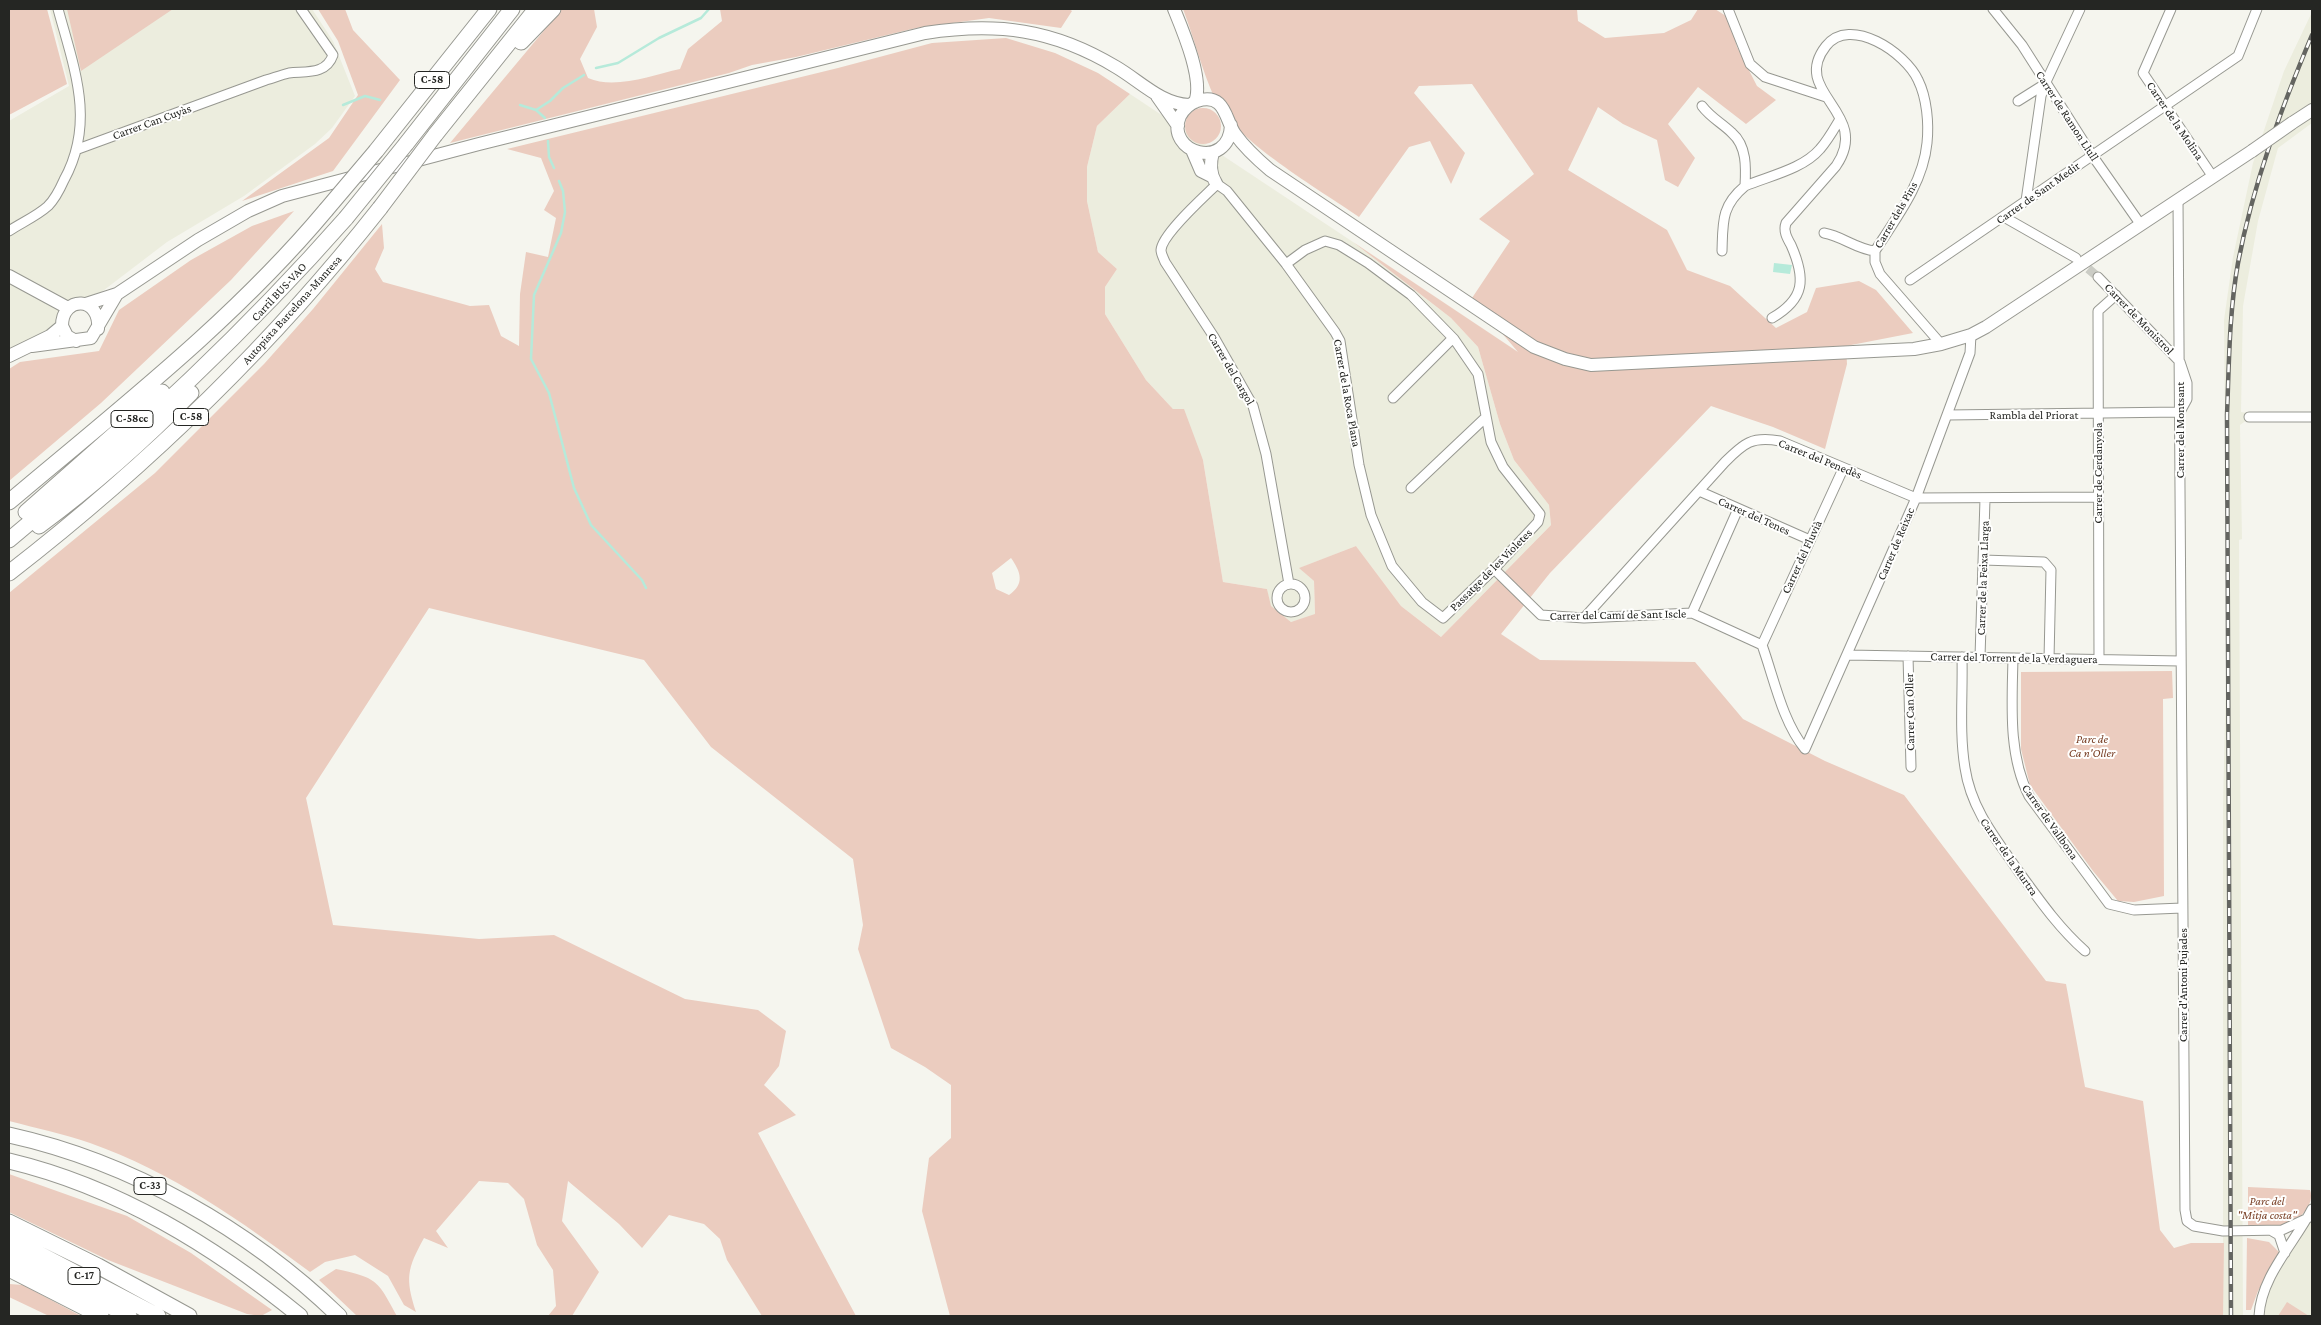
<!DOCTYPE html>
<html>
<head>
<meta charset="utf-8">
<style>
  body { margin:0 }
  #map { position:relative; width:2321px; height:1325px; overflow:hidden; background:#f5f5ee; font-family:"Crimson Pro",serif }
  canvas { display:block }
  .frame { position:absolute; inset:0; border:10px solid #252623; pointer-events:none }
</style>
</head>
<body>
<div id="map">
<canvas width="2321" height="1325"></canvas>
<div class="frame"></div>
</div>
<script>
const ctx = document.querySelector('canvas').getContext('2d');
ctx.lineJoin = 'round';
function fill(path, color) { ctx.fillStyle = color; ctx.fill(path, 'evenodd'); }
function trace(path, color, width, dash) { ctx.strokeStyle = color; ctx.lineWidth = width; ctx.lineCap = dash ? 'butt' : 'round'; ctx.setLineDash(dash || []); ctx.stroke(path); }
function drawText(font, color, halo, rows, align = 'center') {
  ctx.font = font + ' "Crimson Pro",serif'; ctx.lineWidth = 4; ctx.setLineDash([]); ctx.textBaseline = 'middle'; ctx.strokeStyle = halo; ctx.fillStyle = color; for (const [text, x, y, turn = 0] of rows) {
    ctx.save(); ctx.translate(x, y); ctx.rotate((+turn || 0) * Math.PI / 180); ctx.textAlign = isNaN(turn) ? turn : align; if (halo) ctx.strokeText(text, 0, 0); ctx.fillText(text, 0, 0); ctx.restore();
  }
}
const built = new Path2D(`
  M50 9H312L333 41 355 96 332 128 315 144 244 196 167 242 53 329 9 351V121L69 86Z
  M2312 12V123L2278 148 2258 221 2243 306 2241 412 2247 413V420L2240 425 2242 539 2239 540 2243 1316H2223V805L2227 634 2224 320 2233 257 2253 163 2284 71Z
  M1130 94 1353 242 1451 318 1478 347 1500 424 1514 460 1549 505 1551 525 1441 637 1401 606 1356 546 1300 568 1314 581 1315 615 1291 622 1270 606 1267 589 1223 582 1203 460 1173 409 1146 380 1105 314V287L1117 269 1098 252 1087 201V167L1097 126Z
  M2312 1209V1316H2259L2260 1304Z`);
const green = new Path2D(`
  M9 9H47L67 84 9 115Z
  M67 9H173L81 71Z
  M318 9H345L353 30 400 80 333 171 242 201 329 138 358 95 338 41Z
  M562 9H594L597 27 580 59 588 78C615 90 652 75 680 69L688 49 722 21 720 9H1069L1072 11 1061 28 989 18 916 28 796 57 752 65 729 73 450 143Z
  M1183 9H1577L1578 21 1605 38 1664 33 1691 20 1698 9H1715L1729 18 1737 47 1757 86 1776 100 1746 124 1698 87 1668 124 1695 158 1678 187 1665 180 1657 140 1623 124 1598 107 1568 170 1667 230 1687 270 1730 286 1776 328 1807 312 1816 288 1859 281 1876 290 1913 333 1846 346 1847 364 1825 449 1773 427 1711 406 1550 573 1501 634 1540 660 1695 662 1743 719 1825 761 1904 795 2046 981 2066 984 2085 1087 2143 1101 2160 1230 2174 1248 2191 1243H2224L2223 1316H950L922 1211 929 1158 951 1138V1085L925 1067 891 1048 858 949 863 925 853 859 711 747 644 660 429 608 306 798 333 925 479 939 554 935 685 999 758 1010 786 1031 779 1066 764 1085 796 1115 758 1133 856 1316H762L727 1260 720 1239 704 1224 669 1215 642 1248 619 1224 568 1181 562 1221 599 1272 572 1316H548L556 1306 553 1270 537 1245 524 1199 508 1183 479 1181 436 1231 448 1248 424 1238C407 1269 405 1278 416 1312L404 1305 388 1276 355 1255 325 1262 310 1272C241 1221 172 1172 90 1143 64 1134 36 1128 9 1121V593L155 473 264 364 313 309 382 224 384 248 375 269 383 282 470 306 489 305 501 336 519 346 520 294 526 252 548 257 556 218 544 210 554 191 541 158 507 149 838 68 932 43 1006 38 1055 53 1098 73 1130 94 1097 126 1087 167V201L1098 252 1117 269 1105 287V314L1146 380 1173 409H1184L1203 460 1223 582 1267 589 1271 606 1291 622 1315 614 1314 581 1299 568 1356 546 1401 606 1441 637 1551 525 1549 505 1514 460 1500 424 1478 347 1451 318 1353 242 1518 352 1472 298 1510 241 1479 219 1534 174 1472 84 1419 86 1414 93 1465 153 1451 184 1430 141 1409 147 1359 217C1319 189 1235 141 1215 99 1202 71 1194 38 1183 9ZM1011 558C1021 572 1025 584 1009 595L996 589 992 573Z
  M1185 126a18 18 0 1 1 36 0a18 18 0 1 1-36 0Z
  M294 211 231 280 101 403 9 481V369L20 362 99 351 119 310 191 260 252 226Z
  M2172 671 2173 698 2163 699 2164 896 2134 902 2118 901 2093 871 2030 785 2021 749V672Z
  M9 1174 127 1216 191 1253 272 1310 261 1316 247 1314 108 1260 9 1212Z
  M2248 1187 2310 1190C2316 1206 2296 1224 2280 1226 2270 1227 2258 1226 2248 1227Z
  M2247 1238 2269 1242 2281 1254 2258 1291 2251 1310H2246Z
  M336 1269C377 1278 377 1279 397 1316H357L319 1280Z
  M9 1284 23 1285 81 1316H49L9 1297Z
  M2287 1302 2309 1316H2278Z`);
const water = new Path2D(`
  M1774 263 1792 265 1790 274 1773 272Z`);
const stream = new Path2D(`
  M596 68 618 63 659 38 701 18 709 9
  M343 105 365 96 380 100
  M520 105 536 110 545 118
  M536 110 550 101 563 88 584 75
  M548 141 549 157 554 168
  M559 181 563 191 565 212 561 233 534 295 531 359 549 393 574 488 591 525 642 580 646 588`);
const streetTunnel = new Path2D(`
  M2078 260 2098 277`);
const street = new Path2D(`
  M1728 9 1750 64 1765 77 1826 97
  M1993 9 2022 45 2092 155 2141 225
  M2171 9 2143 73 2213 177
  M2018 101 2045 84
  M1702 106C1711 118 1722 123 1732 133 1747 146 1746 168 1745 186 1721 206 1723 222 1722 251
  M78 149 266 80C273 78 281 75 289 73 306 71 326 75 333 55L301 9
  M1745 186C1769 176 1803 169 1820 149 1828 140 1834 129 1840 119
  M2178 200 2185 1210 2187 1221 2194 1226 2223 1231 2282 1230 2308 1218
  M2026 201 2041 96 2045 84 2080 9
  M2004 217 2076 258
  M9 231C21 223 37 216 48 206 55 199 60 189 64 180 96 122 74 68 58 9
  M1824 233C1842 236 1856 249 1875 251
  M1286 264 1305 250 1325 241 1339 245 1368 263 1411 295 1454 339 1478 374 1491 442 1503 467 1540 514 1538 522 1494 569 1443 618 1422 602 1392 566 1371 515 1359 465 1340 341 1335 332 1286 264 1227 191 1217 184C1205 196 1162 234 1161 250 1161 254 1164 259 1165 262L1214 337 1253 406 1266 454 1289 584
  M2098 277 2180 362 2187 383V399L2181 410
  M1910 280 2238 56 2257 9
  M1772 318C1805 299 1806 279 1791 245 1787 238 1783 231 1786 223L1836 166C1873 112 1789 93 1826 46 1850 15 1906 53 1918 80 1927 98 1929 124 1927 143 1923 184 1896 218 1875 251V262L1880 274 1941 344
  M1393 398 1453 338
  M1948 415 2180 412
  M2249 417H2312
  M1411 488 1486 417
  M1699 491 1810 540
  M1983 560 2044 562 2051 570 2049 659
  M1494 569 1541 615 1584 618 1692 613 1762 645C1774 678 1782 721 1805 749L1916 498 1970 353 1971 335
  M1277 598a14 14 0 1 1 28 0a14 14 0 1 1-28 0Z
  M1692 613 1738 509
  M1584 618 1725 462C1744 443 1752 436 1780 441L1916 498 2098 497
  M1762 645 1843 469
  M1848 655 2180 661
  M1908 656 1911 767
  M1962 657C1963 694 1959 732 1965 768 1971 809 1996 839 2019 872 2040 901 2059 928 2085 951
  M1980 657 1985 499
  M2013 658C2012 704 2008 755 2029 796L2109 904 2134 910 2182 908
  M2099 659 2098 311 2116 295
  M2272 1231 2279 1235 2285 1253
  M2259 1316C2261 1276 2294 1244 2312 1209`);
const secondary = new Path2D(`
  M1174 9C1183 31 1204 80 1195 102
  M1157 96 1178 126
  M2292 123 2312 110
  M1231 125C1229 172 1164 153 1180 116 1184 109 1189 104 1197 101 1226 92 1225 120 1235 134 1245 148 1257 159 1270 170L1534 347 1565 359 1591 365 1914 349 1941 344 1971 335 1986 327 2252 151
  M1192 150 1201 171 1213 177
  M1213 152C1210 163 1210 174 1216 183
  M9 276 68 308
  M86 304 117 294 198 240 248 211 282 196 479 144 925 33C997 22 1053 29 1116 67 1140 81 1161 104 1189 105
  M76 341 67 336 62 326C62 295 101 296 98 329
  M32 346 91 338 117 294
  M9 356 50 336 62 326`);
const highway = new Path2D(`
  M521 42 553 9
  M435 135 536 9
  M406 144 512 9
  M376 151 489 9
  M9 502C118 410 234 320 326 210
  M26 512 162 392
  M39 526C93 486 144 441 191 393
  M9 540C129 441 243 335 346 218
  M9 573C147 466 272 345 380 208
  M9 1135C131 1162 249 1229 339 1316
  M9 1161C118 1187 214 1246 300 1316
  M9 1222 98 1266 189 1316
  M9 1238 158 1316
  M9 1253 129 1316
  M9 1269 101 1316`);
const rail = new Path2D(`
  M2231 1316 2227 415C2229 365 2229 313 2238 263 2253 184 2281 109 2312 35`);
const secondaryBridge = new Path2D(`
  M2252 151 2292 123`);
const highwayBridge = new Path2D(`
  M380 208 435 135
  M326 210 376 151
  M346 218 406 144`);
const shields = [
  [432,80,35],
  [191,417,35],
  [132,419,42],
  [150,1186,32],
  [84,1276,32]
];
const shieldNames = [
  ["C-58",432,80],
  ["C-58",191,417],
  ["C-58cc",132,419],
  ["C-33",150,1186],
  ["C-17",84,1276]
];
const streetNames = [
  ["Carrer de Ramon Llull",2067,116,57],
  ["Carrer de la Molina",2175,121,56],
  ["Carrer Can Cuyàs",152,122,-20],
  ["Carrer de Sant Medir",2038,193,-35],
  ["Carrer dels Pins",1896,215,-60],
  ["Carril BUS-VAO",279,292,-47],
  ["Autopista Barcelona-Manresa",292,310,-48],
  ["Carrer de Monistrol",2139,319,46],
  ["Carrer del Cargol",1231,369,60],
  ["Carrer de la Roca Plana",1347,393,80],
  ["Rambla del Priorat",2034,415],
  ["Carrer del Montsant",2180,430,-90],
  ["Carrer del Penedès",1820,459,22],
  ["Carrer de Cerdanyola",2098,473,-90],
  ["Carrer del Tenes",1754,516,24],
  ["Carrer de Reixac",1896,544,-67],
  ["Carrer del Fluvià",1802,557,-65],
  ["Passatge de les Violetes",1491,570,-45],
  ["Carrer de la Feixa Llarga",1983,578,-88],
  ["Carrer del Camí de Sant Iscle",1618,615,-1],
  ["Carrer del Torrent de la Verdaguera",2014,658,1],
  ["Carrer Can Oller",1910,712,-91],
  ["Carrer de Vallbona",2050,822,55],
  ["Carrer de la Murtra",2009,857,55],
  ["Carrer d'Antoni Pujades",2183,985,-90]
];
const parkNames = [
  ["Parc de",2092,739],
  ["Ca n'Oller",2092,753],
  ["Parc del",2267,1201],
  ["\"Mitja costa\"",2267,1215]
];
fill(built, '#ecedde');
fill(green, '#ebccbf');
fill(water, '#b6eada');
trace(stream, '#b6eada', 2.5);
trace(streetTunnel, '#cbccc5', 9, [9, 4.5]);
trace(street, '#979891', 11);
trace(secondary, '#979891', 14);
trace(highway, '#979891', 17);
trace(street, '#fff', 9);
trace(secondary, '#fff', 12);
trace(highway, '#fff', 15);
trace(rail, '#646561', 4.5);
trace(rail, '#fffffe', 2.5, [8]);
trace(secondaryBridge, '#979891', 14, []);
trace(highwayBridge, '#979891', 17, []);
trace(secondaryBridge, '#fff', 12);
trace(highwayBridge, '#fff', 15);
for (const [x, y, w] of shields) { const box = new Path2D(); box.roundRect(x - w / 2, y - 8.5, w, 17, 4); ctx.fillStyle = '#fffffe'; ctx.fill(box); trace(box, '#252623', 1); }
drawText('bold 11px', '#252623', null, shieldNames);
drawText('12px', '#252623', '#fffffe', streetNames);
drawText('italic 12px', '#7a4127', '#fffffe', parkNames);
</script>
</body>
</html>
